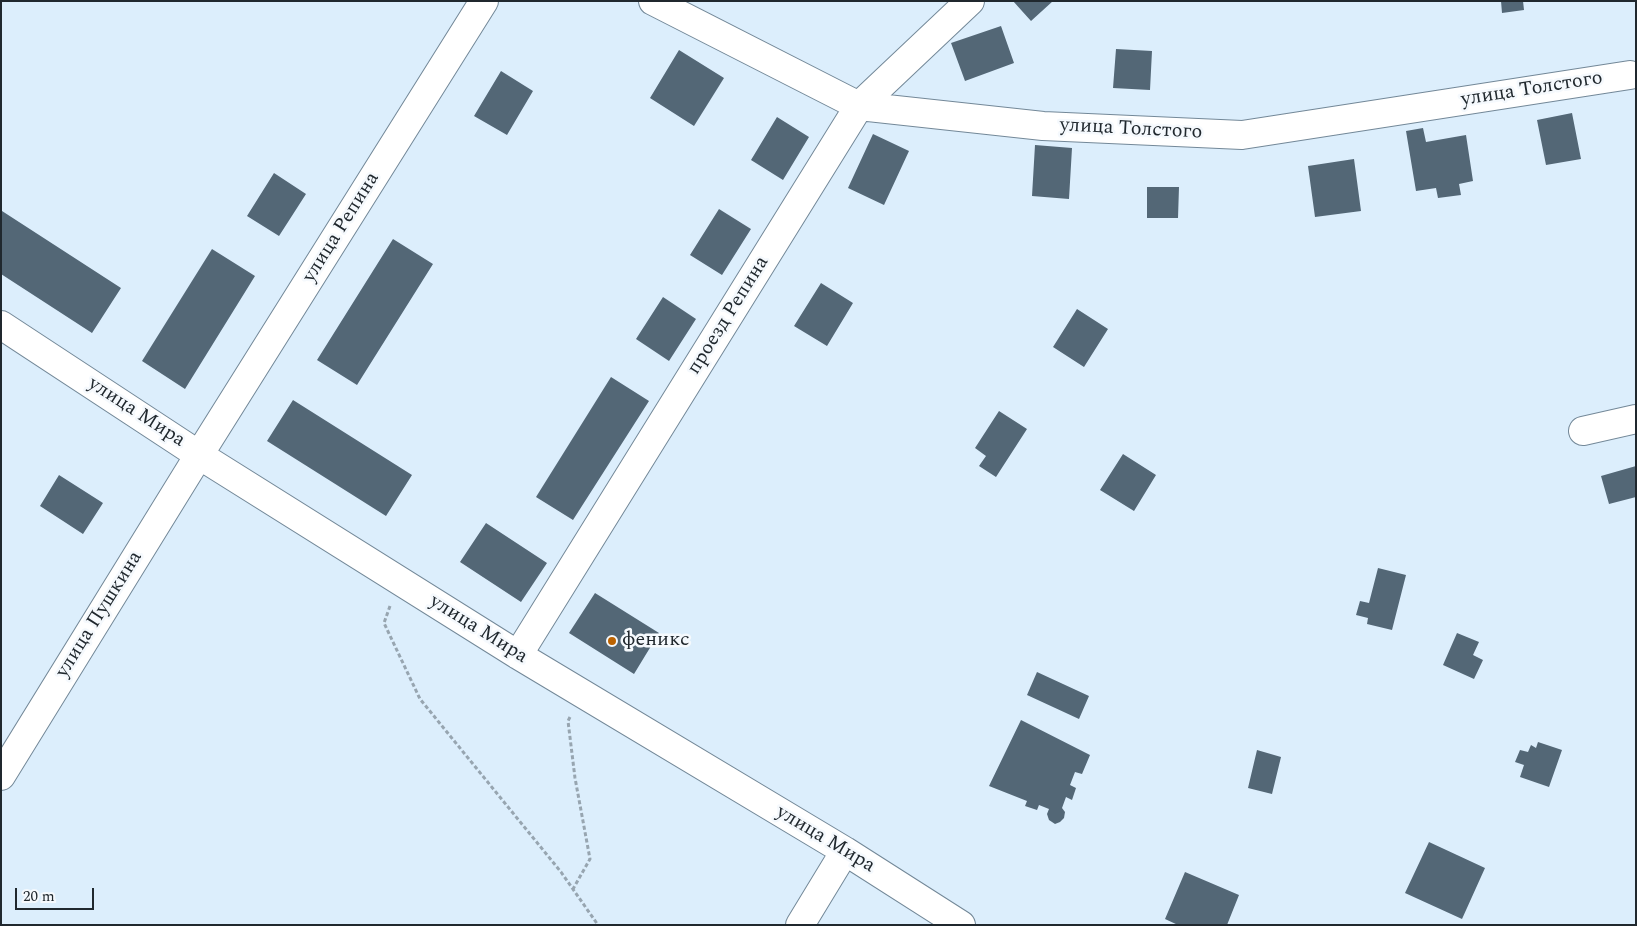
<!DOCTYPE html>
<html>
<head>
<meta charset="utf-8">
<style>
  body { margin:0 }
  #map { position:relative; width:1637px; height:926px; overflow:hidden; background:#dceefc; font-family:Spectral,serif }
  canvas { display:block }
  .frame { position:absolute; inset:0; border:2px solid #20282e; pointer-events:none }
  .scale { position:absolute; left:15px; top:888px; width:79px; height:22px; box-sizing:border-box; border:2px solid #20282e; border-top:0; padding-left:6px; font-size:15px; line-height:18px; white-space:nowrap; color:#20282e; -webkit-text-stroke:4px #f5f9fd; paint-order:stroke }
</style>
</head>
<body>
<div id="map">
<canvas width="1637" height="926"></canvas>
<div class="frame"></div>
<div class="scale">20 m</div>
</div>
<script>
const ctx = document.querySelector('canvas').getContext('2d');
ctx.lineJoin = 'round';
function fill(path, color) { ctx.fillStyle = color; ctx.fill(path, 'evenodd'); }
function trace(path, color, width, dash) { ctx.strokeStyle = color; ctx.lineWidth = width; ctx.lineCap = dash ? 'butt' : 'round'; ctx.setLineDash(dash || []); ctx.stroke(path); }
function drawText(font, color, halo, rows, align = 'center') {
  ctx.font = font + ' Spectral,serif'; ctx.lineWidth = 5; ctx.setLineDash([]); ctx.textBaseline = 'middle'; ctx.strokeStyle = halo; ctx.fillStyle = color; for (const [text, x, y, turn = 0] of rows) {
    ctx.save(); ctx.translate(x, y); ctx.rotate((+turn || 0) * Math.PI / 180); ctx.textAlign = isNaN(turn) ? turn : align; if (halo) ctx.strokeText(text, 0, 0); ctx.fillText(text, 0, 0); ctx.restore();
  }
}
const building = new Path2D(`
  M1013 1H1053L1031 21Z
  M1501 1H1523L1524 10 1502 13Z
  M1001 26 1014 63 965 81 951 43Z
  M1116 49 1152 51 1150 90 1113 88Z
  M679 50 724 78 694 126 650 98Z
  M501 71 533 91 507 135 474 116Z
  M1572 113 1581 159 1546 165 1537 120Z
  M777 117 809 137 783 180 751 160Z
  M1423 128 1426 142 1466 135 1473 181 1459 184 1461 195 1438 198 1436 188 1416 191 1406 131Z
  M873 134 909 151 884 205 848 188Z
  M1035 145 1072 148 1069 199 1032 196Z
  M1354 159 1361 211 1315 217 1308 166Z
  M274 173 306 194 279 236 247 216Z
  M1147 187H1179L1178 218H1147Z
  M719 209 751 229 722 275 690 255Z
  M2 211 121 288 92 333 1 274Z
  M393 239 433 264 357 385 317 360Z
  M212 249 255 276 185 389 142 361Z
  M821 283 853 303 827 346 794 326Z
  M663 297 696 319 669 361 636 339Z
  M1077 309 1108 329 1084 367 1053 347Z
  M611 377 649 401 573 520 536 497Z
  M293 400 412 475 386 516 267 441Z
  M999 411 1027 429 996 477 979 466 986 456 975 448Z
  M1123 454 1156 475 1134 511 1100 490Z
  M1636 466V497L1609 504 1601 476Z
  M59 475 103 503 83 534 40 506Z
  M486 523 547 563 521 602 460 562Z
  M1378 568 1406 575 1392 630 1367 624 1368 618 1356 615 1360 601 1369 603Z
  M595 593 659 633 634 674 569 633Z
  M1457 633 1479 642 1473 655 1483 660 1474 679 1443 665Z
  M1037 672 1089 696 1079 719 1027 695Z
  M1021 720 1090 755 1082 774 1075 772 1070 785 1076 788 1072 800 1066 797 1062 808 1065 812 1064 818 1060 822 1055 824 1049 820 1047 814 1049 809 1039 805 1037 810 1025 806 1027 801 989 786Z
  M1538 742 1562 750 1549 787 1520 777 1524 765 1515 762 1520 750 1528 752 1531 745 1536 748Z
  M1257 750 1281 757 1272 794 1248 788Z
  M1429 842 1485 868 1462 919 1405 893Z
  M1185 872 1239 895 1227 925H1178L1165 919Z`);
const path = new Path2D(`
  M390 606 384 623 420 699 561 872 598 925
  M570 717 568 721 575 778 590 859 573 889`);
const minor = new Path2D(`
  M653 1 859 106 1043 126 1242 135 1630 75
  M1 325 199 455 518 655 845 851 961 925
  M1583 431 1636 419
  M518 655 859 106 970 1
  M1 776 199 455 484 1
  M800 925 845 851`);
const markers = [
  [612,641,5,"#bc6301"]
];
const streetNames = [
  ["улица Толстого",1532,90,-9],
  ["улица Толстого",1131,130,3],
  ["улица Репина",342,228,-58],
  ["проезд Репина",729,316,-58],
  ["улица Мира",136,413,33],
  ["улица Пушкина",100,615,-58],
  ["улица Мира",478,630,32],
  ["улица Мира",825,840,31]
];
const poiNames = [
  ["феникс",622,641]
];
fill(building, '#536776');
trace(minor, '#738898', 30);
trace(path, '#97a5b0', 3, [4, 2.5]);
trace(minor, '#fff', 28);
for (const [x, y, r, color] of markers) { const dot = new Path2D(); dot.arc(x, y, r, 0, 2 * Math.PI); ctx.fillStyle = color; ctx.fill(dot); trace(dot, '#f5f9fd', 2); }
drawText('20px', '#20282e', '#f5f9fd', streetNames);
drawText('20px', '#20282e', '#f5f9fd', poiNames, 'left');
</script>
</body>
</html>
